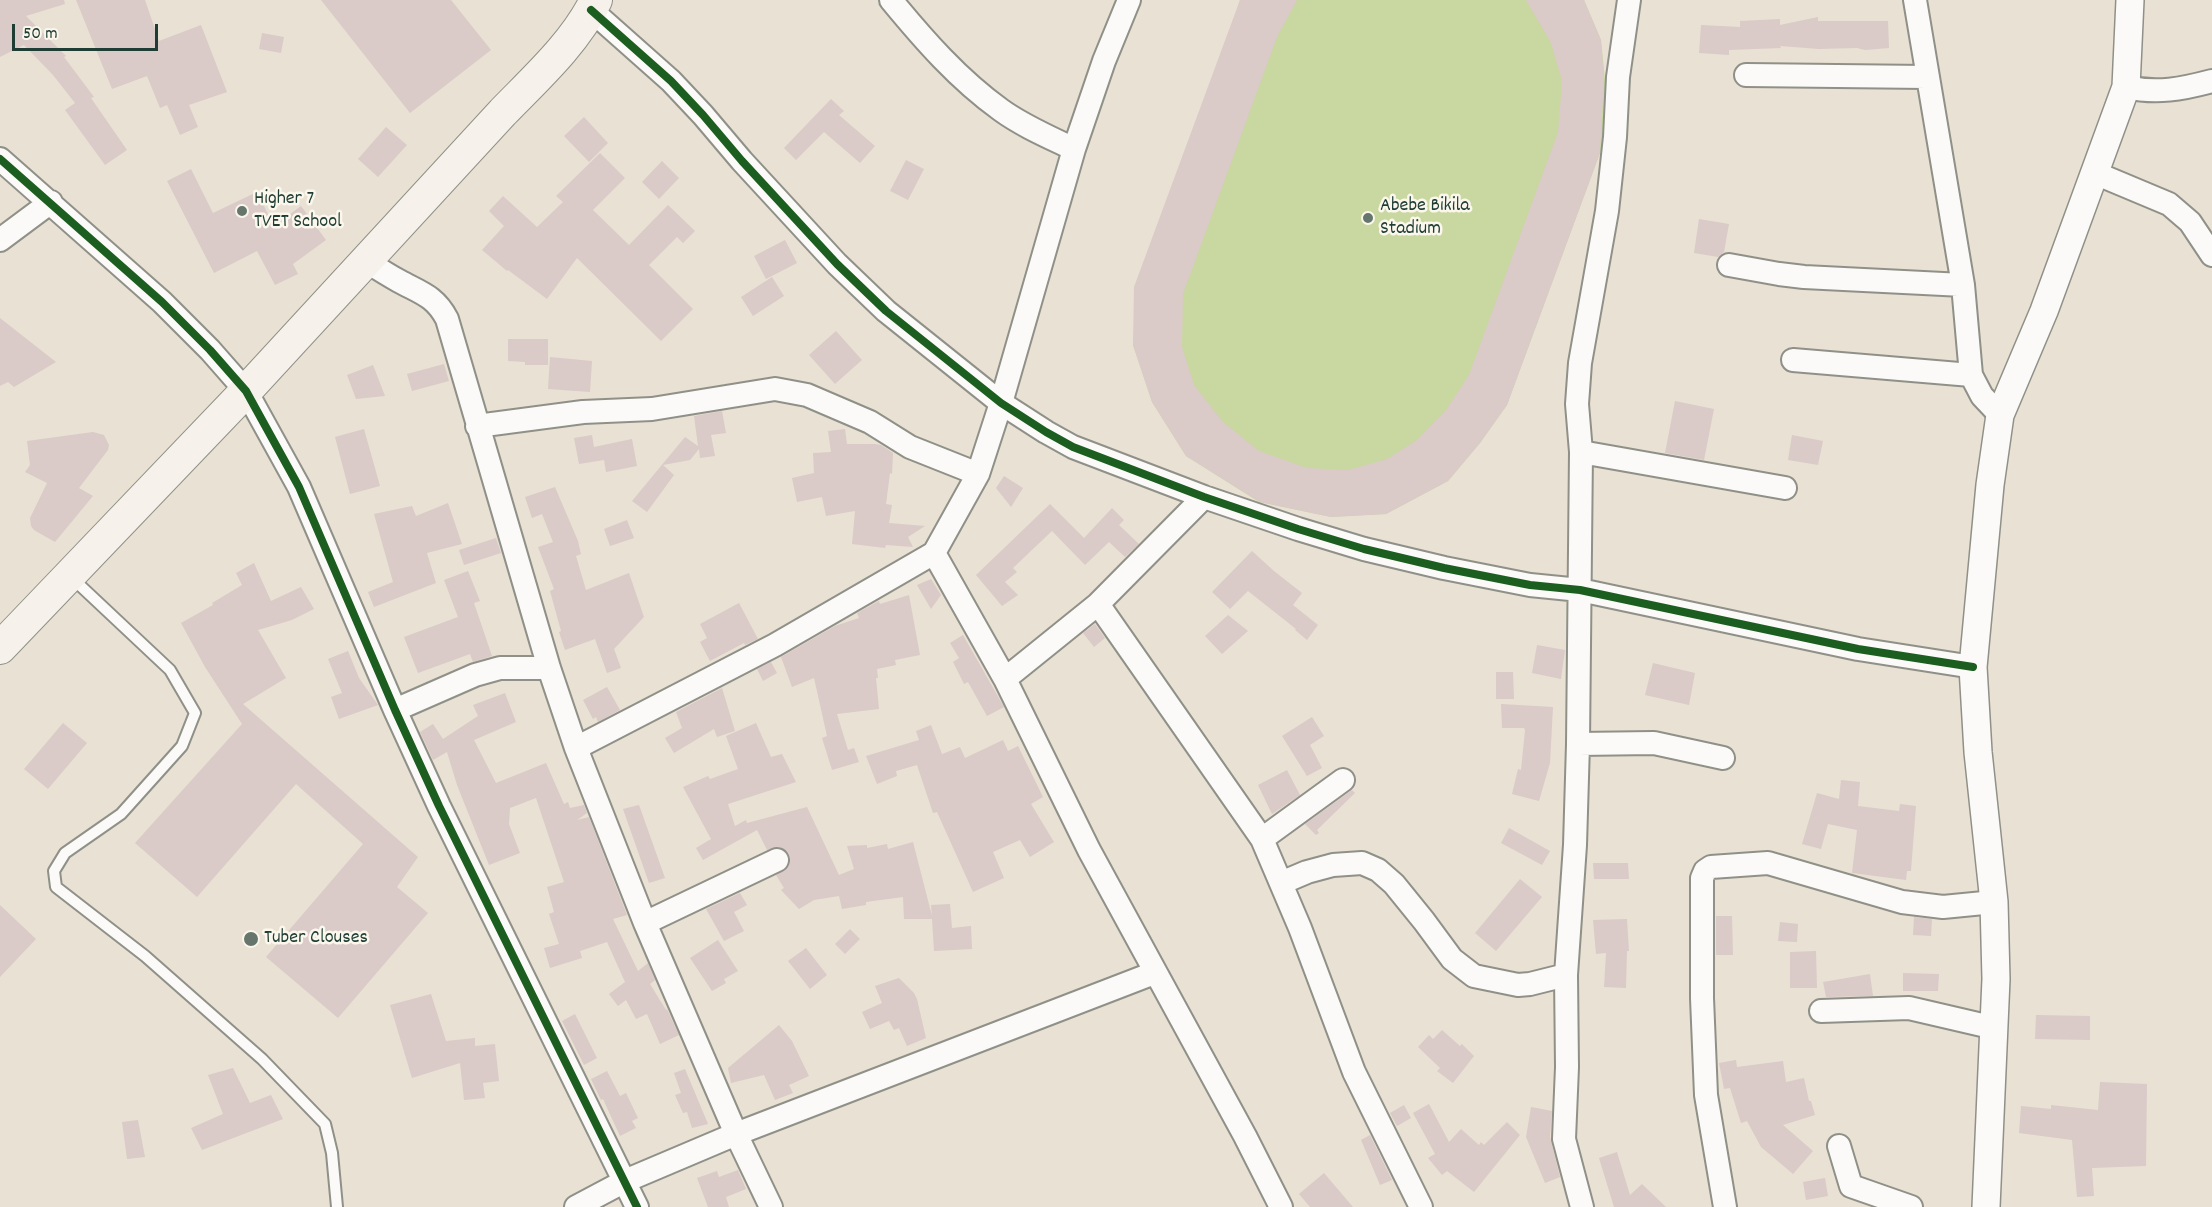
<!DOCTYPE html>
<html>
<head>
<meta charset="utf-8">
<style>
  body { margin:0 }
  #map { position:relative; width:2212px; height:1207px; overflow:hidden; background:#e9e1d3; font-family:Dekko,sans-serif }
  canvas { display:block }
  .scale { position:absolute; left:12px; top:24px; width:146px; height:27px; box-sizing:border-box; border:3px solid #1f3d34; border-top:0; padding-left:8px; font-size:18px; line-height:21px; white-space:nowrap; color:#1f3d34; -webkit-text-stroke:4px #fbf7ec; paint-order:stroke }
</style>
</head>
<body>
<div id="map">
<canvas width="2212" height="1207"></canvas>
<div class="scale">50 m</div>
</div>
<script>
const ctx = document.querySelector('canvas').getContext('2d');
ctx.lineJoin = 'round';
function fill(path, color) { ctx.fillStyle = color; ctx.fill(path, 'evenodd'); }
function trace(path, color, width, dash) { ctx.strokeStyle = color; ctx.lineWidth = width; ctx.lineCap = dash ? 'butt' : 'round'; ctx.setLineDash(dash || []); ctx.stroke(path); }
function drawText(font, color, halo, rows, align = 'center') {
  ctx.font = font + ' Dekko,sans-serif'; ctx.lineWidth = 5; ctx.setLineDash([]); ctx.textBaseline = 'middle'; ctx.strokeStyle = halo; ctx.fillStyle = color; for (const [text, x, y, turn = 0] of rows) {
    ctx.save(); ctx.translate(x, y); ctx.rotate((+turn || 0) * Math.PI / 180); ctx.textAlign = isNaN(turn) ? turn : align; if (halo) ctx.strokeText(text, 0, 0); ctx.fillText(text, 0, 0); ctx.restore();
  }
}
const green = new Path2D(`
  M1240 0H1584L1601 40 1607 100 1601 150 1507 405 1480 443 1448 481 1386 514 1331 517 1259 502 1186 456 1152 402 1133 345Z`);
const building = new Path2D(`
  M0 0H64L65 4 26 16 66 56 64 57 94 97 91 98 127 150 105 165 65 110 75 103 53 75 24 45 0 57Z
  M76 0H145L159 41 201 25 227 92 189 105 198 127 180 135 167 105 160 108 147 76 112 89Z
  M321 0H451L491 50 410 113Z
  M1240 0H1297L1277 37 1183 294 1182 347 1194 385 1223 422 1259 451 1307 468 1348 470 1387 459 1417 440 1446 410 1469 375 1558 132 1562 81 1551 43 1526 0H1584L1601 40 1604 78 1600 153 1507 405 1480 443 1448 481 1386 514 1331 517 1260 502 1186 456 1152 402 1133 345 1134 287Z
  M1818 17V21H1888L1889 48 1865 50 1857 48 1819 49 1780 46 1781 48 1729 50V55L1699 53 1701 25 1740 27V21L1780 19V25Z
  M262 33 284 37 281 53 259 49Z
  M831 99 844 111 839 115 875 146 860 163 824 132 796 160 784 148Z
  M584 117 608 143 589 162 564 136Z
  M386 127 407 145 378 177 358 159Z
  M600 153 625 178 593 210 629 245 668 205 695 231 683 243 677 237 649 265 693 309 661 341 577 258 547 299 508 270 507 271 482 250 504 226 489 211 503 196 537 227 563 202 556 196Z
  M906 160 924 169 908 200 890 191Z
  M662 161 679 178 659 199 642 182Z
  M191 169 213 213 257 192 274 226 301 206 326 240 293 264 298 274 275 285 257 251 214 273 167 181Z
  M1699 219 1729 224 1724 252 1718 257 1694 253Z
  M785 240 797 263 766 279 754 256Z
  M772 277 784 296 753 316 741 297Z
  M0 318 56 362 14 387 8 382 0 386Z
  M836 331 862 360 835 384 809 355Z
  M508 339H548V365H525V362L508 361Z
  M550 357 592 361 590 392 548 389Z
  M444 364 449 381 412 391 407 374Z
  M373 365 385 396 356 399 347 375Z
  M1675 401 1714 409 1704 460 1665 453Z
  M722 411 726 433 711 435 715 456 700 458 699 449 690 460 663 465 674 475 647 512 632 501 685 437 698 446 694 416Z
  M364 429 380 486 350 494 335 437Z
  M845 429 847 444H875L881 445 893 453 892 474 890 473 886 504 892 505 889 523 925 526 908 537 913 547 886 545 885 548 852 544 855 511 826 516 822 497 797 502 792 478 814 473 813 453 831 452 828 431Z
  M93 432 104 435 109 445 108 450 79 488 93 496 55 542 34 530 31 526 30 518 47 483 25 472 30 465 27 441Z
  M592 435 594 447 632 439 637 466 606 472 604 460 579 464 574 438Z
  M1792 435 1823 441 1818 465 1788 460Z
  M1004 476 1023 488 1011 507 996 488Z
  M555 487 578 541 581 554 576 556 586 590 629 573 644 617 614 649 621 668 607 673 595 639 565 650 559 632 561 631 550 591 554 589 538 547 553 542 542 514 532 518 525 497Z
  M448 503 462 544 427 553 436 583 374 607 368 592 393 582 374 514 412 506 416 516Z
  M1050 504 1084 538 1112 508 1124 520 1119 525 1139 544 1125 557 1109 542 1085 565 1052 531 1013 568 1017 572 1005 582 1018 595 1002 606 976 575Z
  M627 520 634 538 610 546 604 529Z
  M496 538 501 553 464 565 459 550Z
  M1252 551 1274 571 1302 593 1293 605 1318 625 1307 640 1295 630 1296 629 1248 591 1230 609 1212 592Z
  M254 563 271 601 301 587 314 609 292 620 258 630 286 678 243 704 418 857 397 887 428 913 338 1018 266 957 363 844 296 784 197 897 135 843 242 724 205 667 181 623 213 605 212 603 242 585 236 573Z
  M468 571 480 601 474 603 492 656 473 662 470 654 418 673 404 637 458 617 444 580Z
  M931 579 941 595 931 609 917 585Z
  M909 595 920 655 895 660 896 665 877 669 878 678H876L879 709 837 714 848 750 854 748 859 762 832 770 822 738 827 736 814 678 792 687 781 657 835 626 859 618 857 613 879 601 880 604Z
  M739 603 758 639 745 645 744 643 710 661 700 642 707 638 700 624Z
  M1228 615 1248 631 1222 654 1205 636Z
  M1095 624 1105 638 1094 647 1083 633Z
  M963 635 1004 707 987 716 968 682 964 684 953 662 959 658 950 643Z
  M1537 645 1565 650 1561 679 1532 673Z
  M348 651 359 678 378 705 339 719 331 697 342 693 328 659Z
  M771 662 777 673 763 681 757 669Z
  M1653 663 1695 673 1689 705 1645 695Z
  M1496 672H1513L1514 699H1496Z
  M607 687 620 710 598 722 596 717 593 719 583 700Z
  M722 688 735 731 717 737 714 729 674 753 665 738 682 728 676 712Z
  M505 693 516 722 474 740 496 783 546 763 564 804 568 802 570 808 584 805 587 813 577 820 589 817 627 915 613 919 638 971 648 963 655 980 650 984 666 1010 667 1009 679 1035 660 1044 647 1014 636 1019 626 1000 618 1006 609 994 625 982 607 942 580 951 582 958 550 968 544 948 559 944 549 914 554 912 547 887 564 882 536 798 510 808 509 824 520 853 489 865 457 785 447 752 433 760 420 732 433 724 443 739 478 716 473 705Z
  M1501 704 1553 707 1550 763 1539 801 1512 794 1518 769 1521 770 1525 730 1524 728H1502Z
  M1312 717 1324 736 1310 745 1322 768 1307 776 1282 736Z
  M63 723 87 743 48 789 24 769Z
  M756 723 771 757 782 754 796 782 728 804 735 826 746 820 747 823 807 807 839 875 854 869 847 846 867 845V848L887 844 888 849 913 842 932 916 931 905 950 904 952 928 971 926 972 949 934 951 932 919H904L903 897 866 902V905L842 909 839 896 814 900 799 909 781 890 784 888 776 875 788 867 790 860 789 854 779 847 767 850 757 830 703 860 696 848 711 839 683 787 708 776 710 779 738 769 726 736Z
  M931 725 942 754 960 747 965 758 1003 740 1008 751 1018 746 1043 797 1031 804 1054 842 1030 857 1020 840 993 852 1004 878 973 892 937 812 933 813 917 765 896 771 897 776 877 784 866 756 919 740 916 731Z
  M1287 770 1300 795 1272 814 1258 785Z
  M1841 780 1860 782 1858 806 1899 811 1900 804 1916 806 1911 871H1907L1906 880 1852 873 1857 830 1828 824 1821 849 1802 844 1817 793 1839 799Z
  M1352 790 1355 793 1317 830 1319 833 1316 835 1305 824Z
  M639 805 665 878 649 883 623 809Z
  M1509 828 1550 851 1542 865 1501 843Z
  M1593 863H1628L1629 879H1594Z
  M1520 879 1542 897 1496 951 1475 933Z
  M740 893 747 905 734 912 744 931 724 941 706 909Z
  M0 905 36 939 0 977Z
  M1716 916H1732L1733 955H1716Z
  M1914 917 1932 919 1931 936 1913 935Z
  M1627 919 1629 951H1627L1626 988 1604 987 1606 953 1596 954 1593 920Z
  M1780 922 1798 924 1797 942 1778 941Z
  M850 929 860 939 845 954 835 944Z
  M718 940 738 971 724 979 726 983 712 991 690 958Z
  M806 948 827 975 810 989 788 961Z
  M1816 951 1817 988H1790V952Z
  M1903 973 1939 974 1938 991H1903Z
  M1870 974 1873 996 1826 997 1823 982Z
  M899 978 914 993 917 999 926 1038 907 1046 899 1028 894 1030 889 1021 870 1029 862 1012 882 1003 875 986Z
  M431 994 446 1041 475 1038V1046L495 1044 499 1081 483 1083 485 1098 464 1100 460 1063 412 1078 390 1005Z
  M575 1014 597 1058 584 1065 562 1021Z
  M2036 1015 2090 1016V1040L2035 1039Z
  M779 1025 792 1041 809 1076 789 1085 793 1093 775 1100 764 1075 731 1083 728 1068Z
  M1442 1030 1460 1046 1462 1044 1474 1056 1453 1083 1437 1071 1440 1068 1418 1047 1429 1035 1433 1039Z
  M1736 1060 1737 1067 1783 1061 1786 1082 1804 1078 1809 1101H1811L1815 1115 1783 1125 1813 1151 1793 1174 1761 1147 1747 1121 1741 1123 1730 1088 1724 1089 1719 1063Z
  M233 1068 250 1103 271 1095 283 1119 202 1150 191 1128 223 1114 208 1075Z
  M685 1069 708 1124 692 1128 687 1112 683 1113 675 1095 681 1093 674 1073Z
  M607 1071 620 1096 626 1093 638 1118 632 1121 636 1128 620 1136 603 1099 601 1100 591 1079Z
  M2100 1082 2147 1084 2146 1166 2092 1168 2094 1196 2077 1197 2072 1140 2019 1133 2021 1106 2051 1109V1105L2098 1110Z
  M1429 1104 1449 1142 1461 1129 1479 1145 1481 1142 1484 1145 1507 1122 1520 1135 1474 1192 1447 1171 1442 1175 1428 1158 1435 1154 1413 1113Z
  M1404 1105 1411 1118 1397 1126 1390 1113Z
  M1531 1107 1552 1111 1550 1137 1560 1177 1545 1183 1526 1137Z
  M138 1120 145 1157 127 1159 122 1122Z
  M1370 1135 1392 1180 1380 1185 1361 1140Z
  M1617 1152 1630 1195 1642 1184 1666 1207H1614L1599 1158Z
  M738 1170 746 1189 726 1197 729 1207H708L697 1178 717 1171 719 1177Z
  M1324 1173 1353 1207H1310L1299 1194Z
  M1825 1178 1828 1196 1806 1200 1803 1182Z`);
const service = new Path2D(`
  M71 577 170 670 195 713 182 746 121 814 65 853 54 871 56 887 145 956 262 1059 325 1124 332 1153 337 1207`);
const minor = new Path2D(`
  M891 0C924 40 958 79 1001 110 1023 126 1049 137 1074 149
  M1915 0 1963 285 1971 375 1982 396 2000 415
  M591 10 671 81 703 115 742 161 837 264 886 311 1001 403 1046 432 1073 447 1204 497 1298 529 1364 549 1444 568 1530 585 1580 590 1858 649 1973 667
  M1746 75 1927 77
  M2126 87C2157 94 2182 89 2212 81
  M0 159 162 302 210 350 246 391 299 487 395 710 439 806 637 1207
  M2095 173 2169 204 2190 222 2212 255
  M0 240 51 202
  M366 261C377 268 388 275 399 281 421 293 435 296 447 319L549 668 576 748 645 923 736 1134 771 1207
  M1729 265 1779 274 1804 277 1963 285
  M1793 360 1971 375
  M477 426 583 412 652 409 775 389 807 395 870 422 910 447 978 474
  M1581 452 1785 488
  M934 553 1005 679 1089 850 1245 1136 1281 1207
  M1098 604 1262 839 1300 928 1354 1072 1421 1207
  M1005 679 1098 604 1204 497
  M395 710 475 675 500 668H549
  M1578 744 1654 743 1723 758
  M576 748 775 645 934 553 978 474 1001 403 1074 149 1104 61 1129 0
  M1262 839 1343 780
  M1281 883 1307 872 1333 865 1362 863 1378 870 1394 884 1424 921 1452 959 1474 976 1518 985 1530 984 1566 975
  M645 923 777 860
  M1821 1011 1909 1008 1995 1028
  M1839 1146 1851 1186 1911 1207
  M576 1207 625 1181 736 1134 1154 973
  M1582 1207 1564 1139 1567 1067 1566 975 1575 845 1578 744 1581 452 1577 404 1580 363 1607 211 1615 137 1618 77 1629 0
  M1725 1207 1706 1095 1702 998V878L1705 871 1711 867 1768 863 1902 902 1943 907 1994 902`);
const tertiary = new Path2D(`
  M1986 1207 1996 979 1994 902 1978 752 1973 667 1990 485 2000 415 2044 311 2126 87 2130 0`);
const secondary = new Path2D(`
  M0 648 246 391 503 112C536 78 575 43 596 0`);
const cycleway = new Path2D(`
  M591 10 671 81 703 115 742 161 837 264 886 311 1001 403 1046 432 1073 447 1204 497 1298 529 1364 549 1444 568 1530 585 1580 590 1858 649 1973 667
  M0 159 162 302 210 350 246 391 299 487 395 710 439 806 637 1207`);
const markers = [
  [242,211,6,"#66766c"],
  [1368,218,6,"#66766c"],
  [251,939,8,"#66766c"]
];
const poiNames = [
  ["Higher 7",254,200],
  ["TVET School",254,223],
  ["Abebe Bikila",1380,207],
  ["Stadium",1380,230],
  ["Tuber Clouses",264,939]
];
fill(green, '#c9d7a0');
fill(building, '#dacac8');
trace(service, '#8f9188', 14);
trace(minor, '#8f9188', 26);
trace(tertiary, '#8f9188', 30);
trace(secondary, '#8f9188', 34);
trace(service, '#fcfaf8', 10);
trace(minor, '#fcfaf8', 22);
trace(tertiary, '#fcfaf8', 27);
trace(secondary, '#f6f1eb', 32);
trace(cycleway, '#1b5e20', 8);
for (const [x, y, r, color] of markers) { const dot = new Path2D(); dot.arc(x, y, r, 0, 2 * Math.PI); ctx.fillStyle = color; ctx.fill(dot); trace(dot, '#fbf7ec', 2); }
drawText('20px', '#1f3d34', '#fbf7ec', poiNames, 'left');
</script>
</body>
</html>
